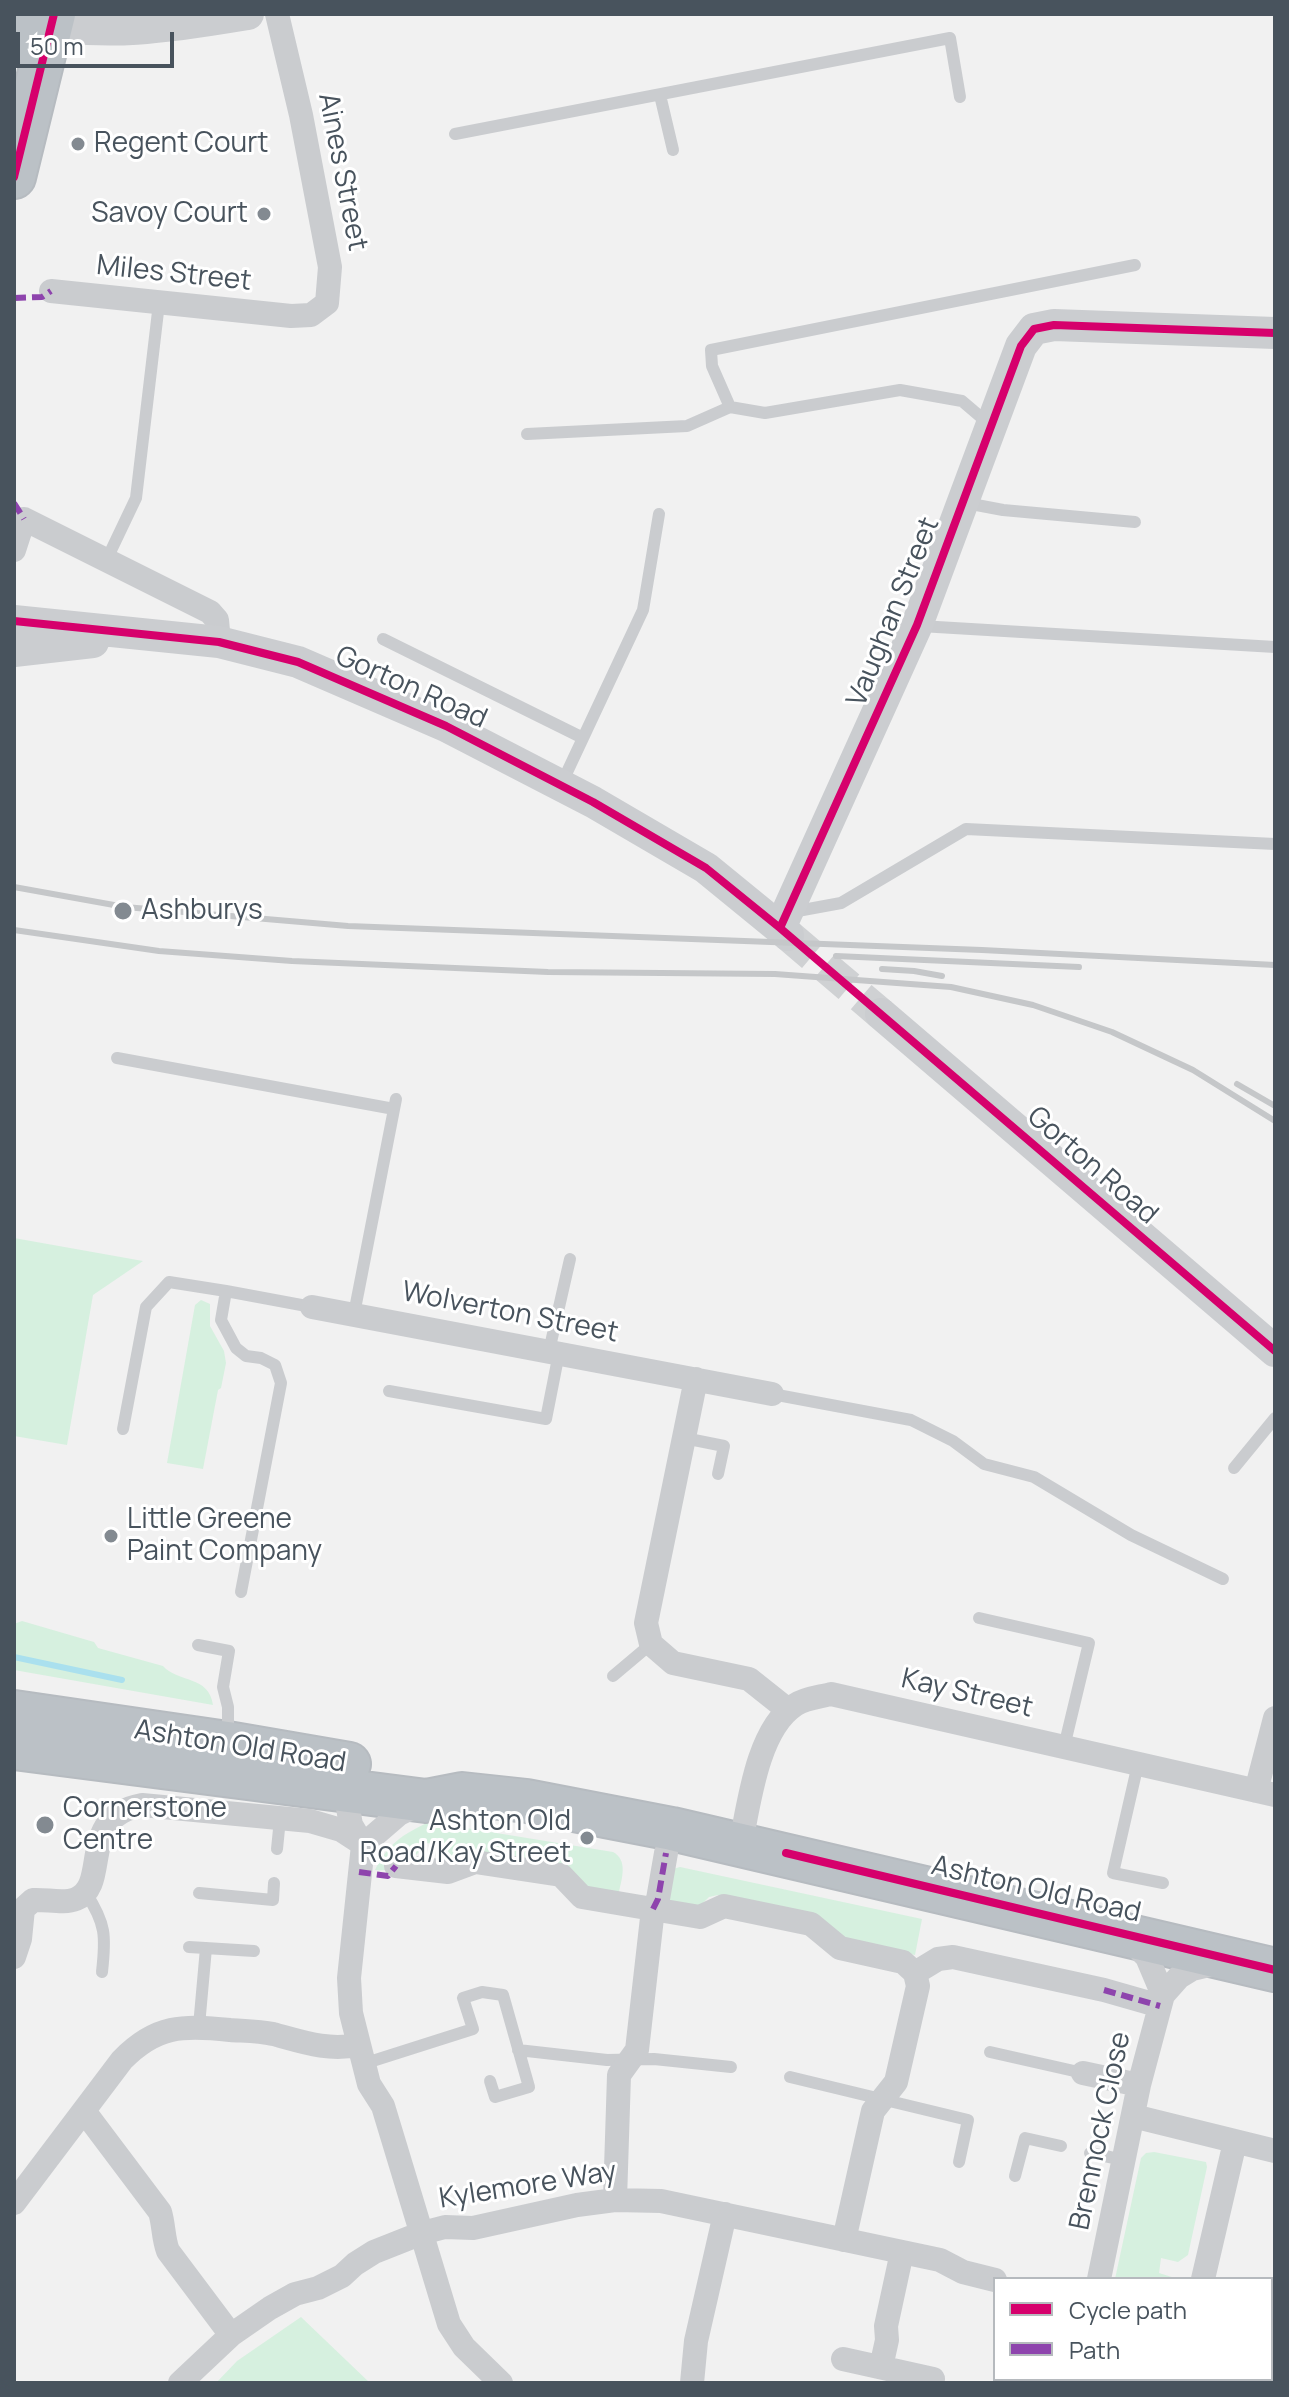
<!DOCTYPE html>
<html>
<head>
<meta charset="utf-8">
<style>
  body { margin:0 }
  #map { position:relative; width:1289px; height:2397px; overflow:hidden; background:#f1f1f1; font-family:Manrope,sans-serif }
  canvas { display:block }
  .frame { position:absolute; inset:0; border:16px solid #48535d; pointer-events:none }
  .legend { position:absolute; left:993px; top:2277px; width:280px; height:104px; box-sizing:border-box; background:#fff; border:2px solid #b6babe; margin:0; padding:10px 14px; list-style:none; font-size:24px; color:#48535d }
  .legend li { display:flex; align-items:center; gap:16px; height:40px }
  .legend b { width:40px; border:2px solid #b6babe }
  .scale { position:absolute; left:16px; top:32px; width:158px; height:36px; box-sizing:border-box; border:4px solid #48535d; border-top:0; padding-left:10px; font-size:24px; line-height:28px; white-space:nowrap; color:#48535d; -webkit-text-stroke:6px #fff; paint-order:stroke }
</style>
</head>
<body>
<div id="map">
<canvas width="1289" height="2397"></canvas>
<div class="frame"></div>
<ul class="legend">
<li><b style="height:10px;background:#d6006c"></b>Cycle path</li>
<li><b style="height:10px;background:#8e44ad"></b>Path</li>
</ul>
<div class="scale">50 m</div>
</div>
<script>
const ctx = document.querySelector('canvas').getContext('2d');
ctx.lineJoin = 'round';
function fill(path, color) { ctx.fillStyle = color; ctx.fill(path, 'evenodd'); }
function trace(path, color, width, dash) { ctx.strokeStyle = color; ctx.lineWidth = width; ctx.lineCap = dash ? 'butt' : 'round'; ctx.setLineDash(dash || []); ctx.stroke(path); }
function drawText(font, color, halo, rows, align = 'center') {
  ctx.font = font + ' Manrope,sans-serif'; ctx.lineWidth = 6; ctx.setLineDash([]); ctx.textBaseline = 'middle'; ctx.strokeStyle = halo; ctx.fillStyle = color; for (const [text, x, y, turn = 0] of rows) {
    ctx.save(); ctx.translate(x, y); ctx.rotate((+turn || 0) * Math.PI / 180); ctx.textAlign = isNaN(turn) ? turn : align; if (halo) ctx.strokeText(text, 0, 0); ctx.fillText(text, 0, 0); ctx.restore();
  }
}
const green = new Path2D(`
  M14 1238 143 1261 93 1295 67 1445 14 1436Z
  M201 1300 210 1304V1326L224 1351 226 1363 221 1388 218 1390 203 1469 167 1463 195 1305Z
  M22 1621 94 1642 98 1648 163 1666C178 1683 209 1675 213 1705L14 1670V1624Z
  M429 1822 613 1852C628 1860 622 1878 619 1892L586 1887 562 1867 467 1851 448 1860 443 1858 440 1844 424 1843C418 1860 393 1873 375 1870 388 1844 403 1834 429 1822Z
  M680 1867 922 1919 915 1955 843 1940 819 1917 718 1895 709 1897 699 1907 663 1901 673 1869Z
  M1154 2152 1206 2162 1207 2167 1188 2255 1178 2262 1161 2258 1159 2273 1178 2279H1115L1141 2158 1146 2153Z
  M301 2317 370 2383H216L237 2361Z`);
const stream = new Path2D(`
  M14 1657 122 1680`);
const secondaryTunnel = new Path2D(`
  M788 935 881 1014`);
const lane = new Path2D(`
  M660 95 673 150
  M455 134 950 38 960 97
  M989 424 962 401 900 390 765 413 730 407 712 366 711 350 1135 265
  M527 434 687 426 730 407
  M966 503 1003 510 1135 522
  M106 561 136 498 159 303
  M920 626 1275 647
  M383 639 583 738
  M561 785 643 610 659 514
  M792 912 841 903 966 829 1275 844
  M117 1058 394 1109
  M354 1314 396 1099
  M549 1351 570 1259
  M389 1391 546 1419 559 1353
  M772 1394 911 1420 953 1441 984 1464 1034 1477 1131 1535 1223 1579
  M123 1429 146 1307 169 1282 226 1291
  M684 1438 724 1446 718 1474
  M1234 1468 1275 1418
  M241 1592 281 1383 275 1365 261 1358 246 1356 236 1348 221 1320 226 1291 312 1307
  M979 1618 1089 1643 1064 1747
  M198 1645 229 1651 223 1687 228 1707V1736
  M613 1676 651 1644
  M1138 1764 1113 1873 1163 1883
  M277 1849 280 1819
  M86 1893C106 1924 106 1936 102 1972
  M199 1893 273 1900 274 1883
  M189 1947 254 1951
  M199 2026 206 1948
  M518 2050 607 2060 654 2059 731 2067
  M990 2052 1083 2073
  M363 2064 473 2029 463 1998 482 1992 503 1995 529 2087 495 2097 490 2081
  M790 2077 968 2120 959 2162
  M1090 2153 1124 2160
  M1015 2176 1025 2138 1061 2146
  M1183 2383 1184 2379`);
const street = new Path2D(`
  M51 291 291 316 311 315 327 303 330 267 301 115 277 14
  M14 550 24 519 210 612 217 620 219 642
  M312 1307 772 1394
  M696 1379 646 1623 651 1644 673 1663 749 1679 788 1710
  M345 1791 351 1825 363 1845 349 1978 351 2013 369 2084 383 2106 449 2324 464 2347 501 2383
  M1256 1791 1275 1718
  M741 1843C749 1802 758 1729 795 1705 805 1698 820 1697 831 1694L1275 1795
  M363 1845 399 1814 422 1803
  M396 1866 448 1872 475 1862 561 1875 582 1897 623 1904 700 1917 724 1906 811 1924 840 1948 903 1962 915 1973 938 1959 953 1957 1104 1990 1160 2006
  M1127 1937 1147 1957 1163 1995
  M14 1957 20 1939 23 1909 33 1900C46 1899 64 1904 76 1899 111 1885 76 1817 142 1805L310 1821 341 1830 361 1843
  M1083 2073 1139 2085
  M84 2111 160 2212C164 2225 163 2238 168 2251L231 2335
  M1133 2116 1275 2151
  M615 2200 619 2075 637 2050 653 1909 658 1899 666 1853
  M14 2203 122 2060C156 2025 183 2025 230 2030 244 2031 259 2031 273 2034 303 2042 327 2051 358 2045
  M844 2240 873 2111 896 2082 918 1986 915 1973
  M1099 2279 1139 2085 1163 1995 1179 1977 1192 1969 1217 1963
  M1203 2279 1235 2142
  M843 2359 933 2379
  M881 2367 887 2340 886 2326 902 2252
  M180 2383 231 2335 270 2308 295 2294 318 2288 342 2276 355 2264 374 2252 422 2233 445 2227 473 2228 577 2205 615 2200 661 2201 940 2260 963 2272 995 2280
  M692 2383 696 2341 725 2214
  M1076 2383 1077 2379`);
const secondary = new Path2D(`
  M29 20C101 39 176 26 248 14
  M14 621 219 642 298 662 446 726 593 802 706 868 788 935
  M14 651 93 642
  M780 928 917 625 1021 346 1034 329 1054 325 1275 333
  M881 1014 1275 1351`);
const highway = new Path2D(`
  M14 42 21 14
  M14 177 54 14
  M14 1712 227 1743 349 1764
  M14 1748 426 1801 462 1794 527 1801 672 1829 1275 1970`);
const rail = new Path2D(`
  M14 887 125 907 348 926 982 950 1275 965
  M14 930 159 951 292 961 548 972 775 974 951 987 1033 1005 1112 1032 1193 1070 1275 1121
  M836 956 1079 967
  M882 969 914 971 942 976
  M1237 1084 1275 1106`);
const quiet = new Path2D(`
  M14 298 42 297 51 291
  M14 503 24 519
  M359 1872 388 1876 396 1866
  M653 1909 658 1899 666 1853
  M1104 1990 1160 2006`);
const cycleway = new Path2D(`
  M14 177 54 14
  M14 621 219 642 298 662 446 726 593 802 706 868 780 928 1275 1351
  M780 928 917 625 1021 346 1034 329 1054 325 1275 333
  M786 1853 1275 1970`);
const markers = [
  [78,144,8,"#838a91"],
  [264,214,8,"#838a91"],
  [123,911,10,"#838a91"],
  [111,1536,8,"#838a91"],
  [45,1825,10,"#838a91"],
  [587,1838,8,"#838a91"]
];
const poiNames = [
  ["Regent Court",94,144],
  ["Savoy Court",248,214,"right"],
  ["Ashburys",141,911],
  ["Little Greene",127,1520],
  ["Paint Company",127,1552],
  ["Cornerstone",63,1809],
  ["Centre",63,1841],
  ["Ashton Old",571,1822,"right"],
  ["Road/Kay Street",571,1854,"right"]
];
const streetNames = [
  ["Aines Street",342,172,79],
  ["Miles Street",174,274,6],
  ["Vaughan Street",894,612,-68],
  ["Gorton Road",411,688,24],
  ["Gorton Road",1092,1166,41],
  ["Wolverton Street",510,1313,11],
  ["Kay Street",967,1694,13],
  ["Ashton Old Road",240,1747,9],
  ["Ashton Old Road",1036,1890,13],
  ["Brennock Close",1101,2131,-78],
  ["Kylemore Way",528,2186,-9]
];
fill(green, '#d6f0df');
trace(stream, '#aae0ee', 6);
trace(secondaryTunnel, '#cfd1d3', 32, [32, 16]);
trace(highway, '#b6bbc0', 46);
trace(lane, '#cacccf', 12);
trace(street, '#cacccf', 24);
trace(secondary, '#cbcdd0', 32);
trace(highway, '#bbc1c6', 42);
trace(rail, '#c5c7c9', 6);
trace(quiet, '#8e44ad', 6, [12, 6]);
trace(cycleway, '#d6006c', 8);
for (const [x, y, r, color] of markers) { const dot = new Path2D(); dot.arc(x, y, r, 0, 2 * Math.PI); ctx.fillStyle = color; ctx.fill(dot); trace(dot, '#fff', 3); }
drawText('28px', '#48535d', '#fff', poiNames, 'left');
drawText('28px', '#48535d', '#fff', streetNames);
</script>
</body>
</html>
